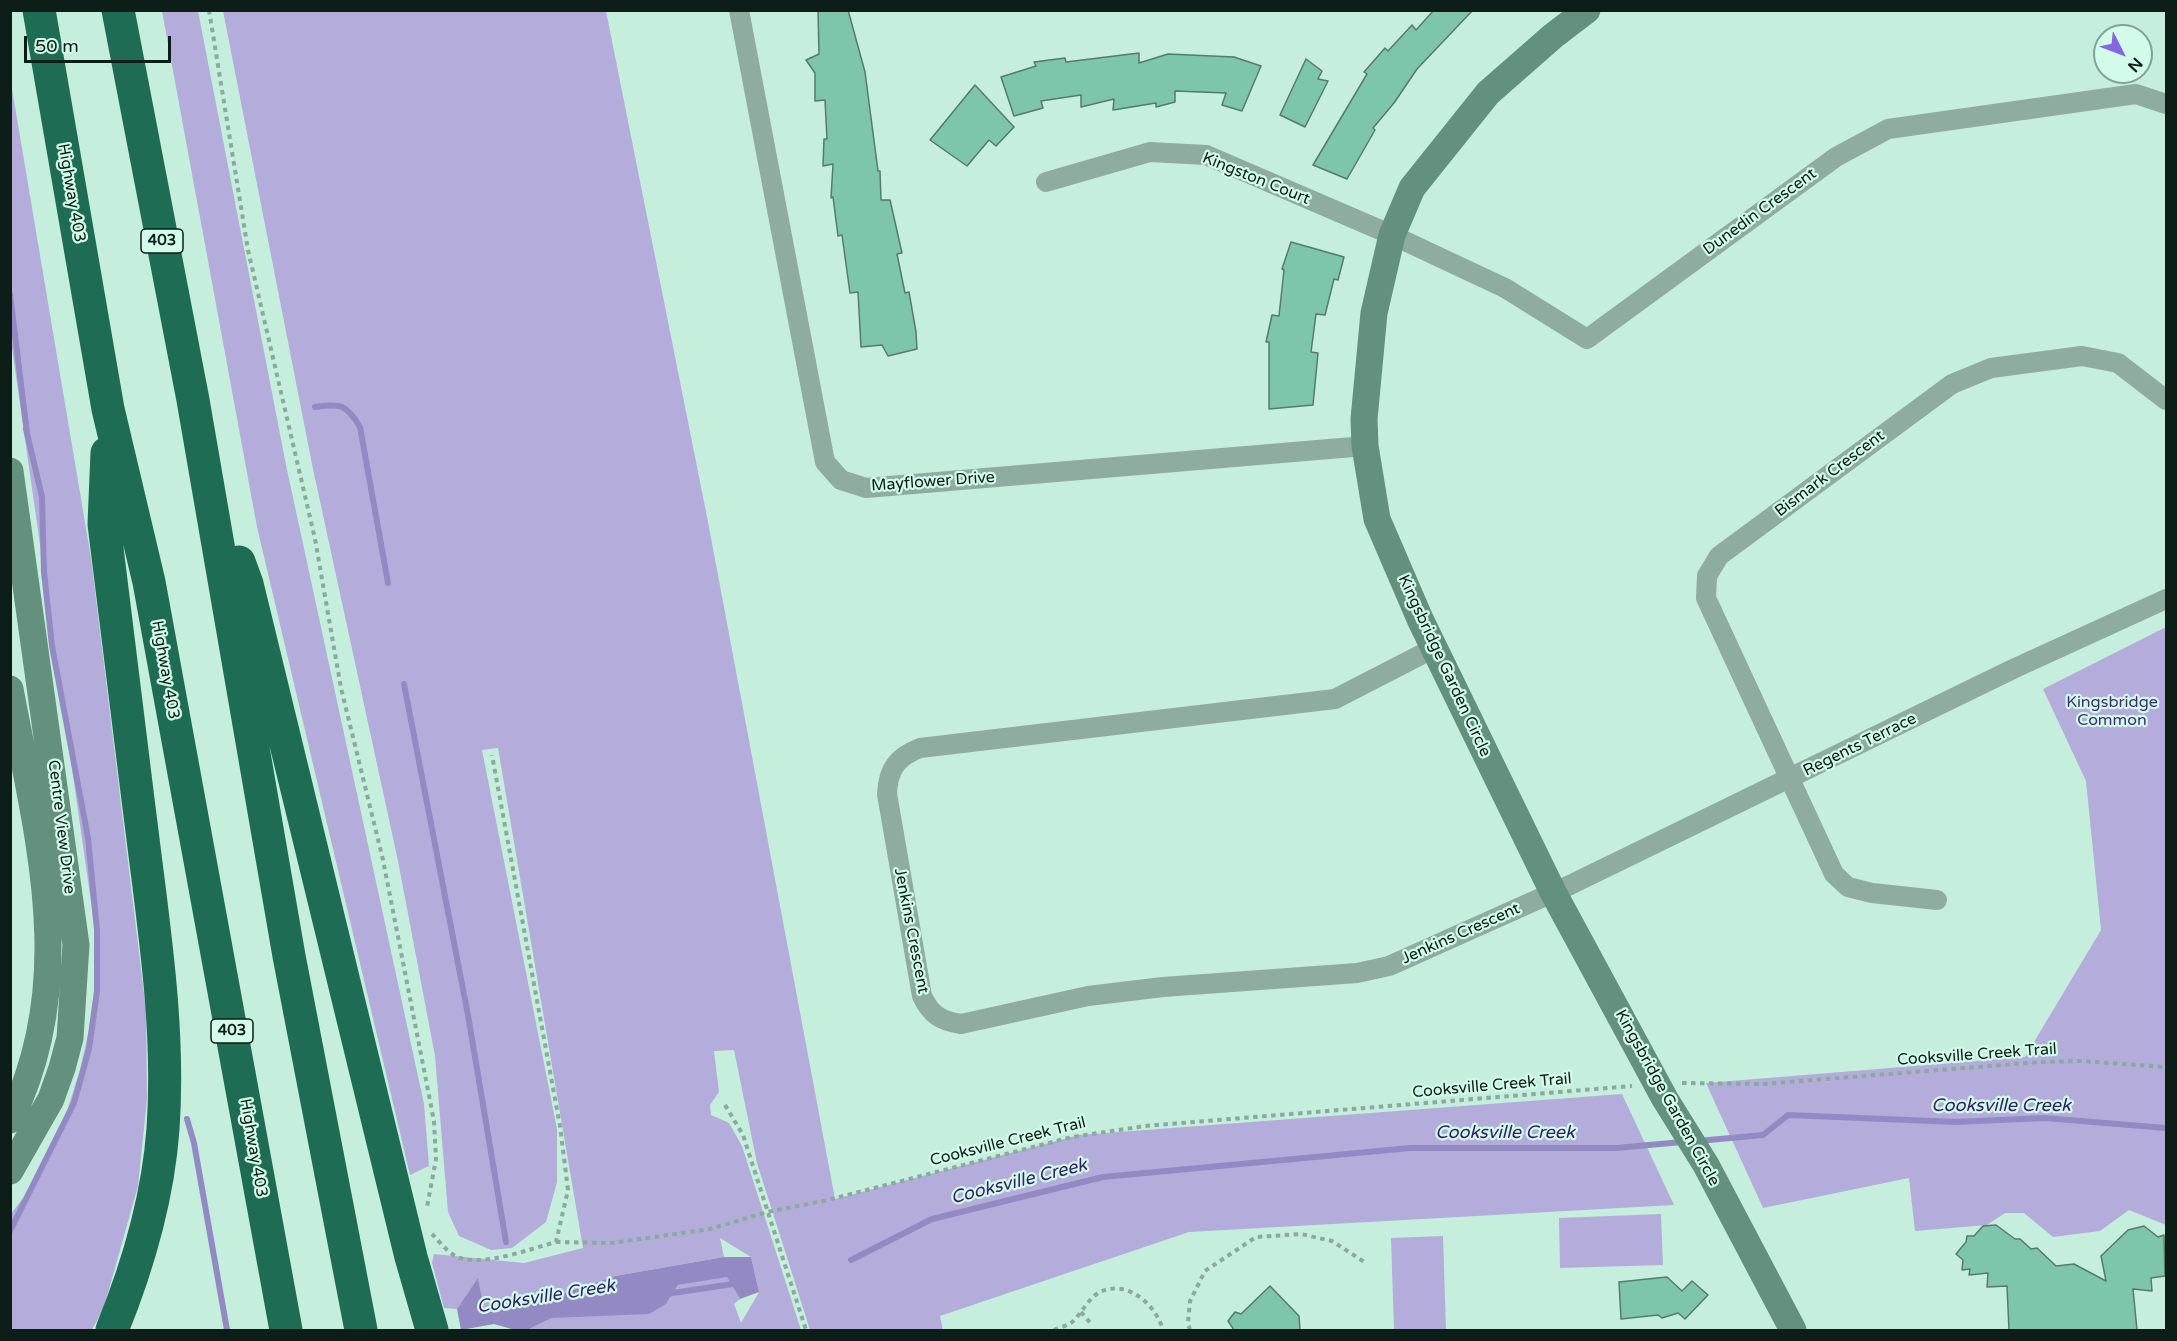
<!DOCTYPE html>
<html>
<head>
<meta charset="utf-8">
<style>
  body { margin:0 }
  #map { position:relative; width:2177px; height:1341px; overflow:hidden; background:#c5eedc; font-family:"Varela Round",sans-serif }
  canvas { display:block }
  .frame { position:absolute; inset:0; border:12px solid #0d1d17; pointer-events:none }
  .north { position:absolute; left:2093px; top:24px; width:60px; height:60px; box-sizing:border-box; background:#d2fbea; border:2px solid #83a296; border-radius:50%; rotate:132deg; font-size:16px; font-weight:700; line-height:24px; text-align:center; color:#0d1d17 }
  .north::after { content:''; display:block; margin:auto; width:21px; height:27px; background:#8565e0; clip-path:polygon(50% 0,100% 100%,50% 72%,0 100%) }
  .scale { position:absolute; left:24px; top:36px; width:147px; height:27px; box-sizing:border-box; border:3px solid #0d1d17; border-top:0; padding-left:8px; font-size:18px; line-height:21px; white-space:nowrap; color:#0d1d17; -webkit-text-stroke:4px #d2fbea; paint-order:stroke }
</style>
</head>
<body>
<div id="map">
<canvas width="2177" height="1341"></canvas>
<div class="frame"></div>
<div class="north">N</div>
<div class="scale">50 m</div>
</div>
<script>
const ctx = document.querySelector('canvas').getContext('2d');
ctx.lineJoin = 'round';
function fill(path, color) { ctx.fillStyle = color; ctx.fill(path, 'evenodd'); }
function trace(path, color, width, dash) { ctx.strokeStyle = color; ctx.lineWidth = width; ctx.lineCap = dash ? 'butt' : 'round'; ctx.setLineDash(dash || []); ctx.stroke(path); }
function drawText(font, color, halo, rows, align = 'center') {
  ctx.font = font + ' "Varela Round",sans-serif'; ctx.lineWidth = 4.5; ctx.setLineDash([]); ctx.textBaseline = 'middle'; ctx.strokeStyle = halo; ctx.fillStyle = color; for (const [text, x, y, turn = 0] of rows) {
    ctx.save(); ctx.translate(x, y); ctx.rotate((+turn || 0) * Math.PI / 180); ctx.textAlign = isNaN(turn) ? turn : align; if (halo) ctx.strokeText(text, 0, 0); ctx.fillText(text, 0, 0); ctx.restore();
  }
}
const green = new Path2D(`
  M162 11H198L286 465 424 1104 429 1166 410 1175 257 527Z
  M223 11H606L708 522 835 1199 1079 1135 1622 1094 1674 1205 1189 1232 940 1316 943 1330H810L757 1163 734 1050 714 1051 719 1092 710 1105 711 1115 729 1123 742 1146 801 1330H527L552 1318 666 1304 678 1285 727 1276 740 1299 734 1304 741 1323 759 1292 751 1257 720 1238 724 1257 615 1276 551 1297 520 1295 499 1312 484 1308 478 1279 457 1309 444 1308 432 1263 434 1254 524 1263 583 1248 498 748 482 750 557 1129V1182L546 1222 512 1248 491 1250 459 1236 448 1212 435 1056 398 861 313 469Z
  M10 77 91 558 146 1010 147 1099 138 1186 104 1307 92 1330H11V1214L26 1194 58 1139 80 1070 95 1002V930L11 341Z
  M2166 627V1225L2129 1210 2100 1231 2053 1237 2024 1213H2005L1987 1225 1915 1231 1909 1178 1763 1208 1706 1083 2025 1057 2101 930 2086 781 2043 689Z
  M1661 1214 1663 1265 1560 1268 1559 1218Z
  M1443 1236 1446 1330H1394L1391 1238Z`);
const water = new Path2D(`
  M724 1257H751L759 1292 740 1299 727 1277 678 1285 666 1304 649 1314 552 1318 527 1330H515L494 1324 461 1330 457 1309 478 1278 484 1308 499 1312 520 1295 552 1297 615 1276Z`);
const stream = new Path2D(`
  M10 294 27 433
  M315 407C341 403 347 405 360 427L388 583
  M404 684 468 1015 506 1242
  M187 1119 194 1143 227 1330
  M1698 1141 1763 1135 1788 1115 1956 1122 2045 1118 2166 1128
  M10 1231 74 1103 89 1049 97 991V930L88 838 52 646 44 572 42 497 26 429
  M851 1260 932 1219 1103 1177 1410 1148H1616L1682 1142
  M666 1294 739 1283`);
const building = new Path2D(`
  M818 10H848L865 72 878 171H880L881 200H890L902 253 897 254 905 293 909 292 916 332 917 349 888 356 882 345 861 347 858 292 850 293 842 235 838 236 833 197 831 198 833 164 823 166 824 139H827L825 100 815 101V73L806 60 819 54Z
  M1434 10H1473L1417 69 1394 103 1373 128 1375 130 1347 179 1313 165 1367 74 1364 72 1385 48 1388 51 1412 25 1416 30Z
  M1139 53V63L1168 54 1234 57 1261 66 1242 111 1222 105 1226 93 1175 91V102L1156 107V103L1113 110 1114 99 1081 107V95L1041 101 1043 108 1014 116 1001 77 1036 66 1034 62 1065 58 1066 62Z
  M1306 59 1322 71 1318 79 1328 81 1305 127 1280 115Z
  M975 85 1014 127 996 146 989 140 967 166 930 140Z
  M1291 242 1344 257 1338 280 1334 279 1325 315 1316 314 1311 352 1318 353 1313 405 1269 409V342H1266L1272 315 1279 316 1284 270 1282 269Z
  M1996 1225 2015 1239H2020L2031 1249 2037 1248 2056 1266 2074 1264 2106 1281 2101 1256 2128 1230 2144 1226 2158 1237 2164 1235 2165 1276 2151 1278 2152 1291 2133 1289 2137 1330H2009L2007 1286 1987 1287 1988 1273 1969 1275 1970 1269 1962 1270 1963 1260 1956 1254 1966 1242 1967 1236H1974L1983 1226Z
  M1667 1277 1682 1291 1692 1281 1708 1295 1685 1319 1678 1313 1662 1318 1658 1315 1621 1319 1619 1282Z
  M1270 1286 1299 1316 1300 1330H1234L1228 1321 1235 1312 1241 1314Z`);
const path = new Path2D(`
  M209 10 248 250 315 539 341 688 383 860 434 1121 436 1159 427 1207
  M1682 1083 1763 1084 2040 1062 2081 1061 2166 1067
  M725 1105 743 1135 806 1330
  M432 1234C440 1242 448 1254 460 1258 485 1266 530 1249 556 1242L568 1190 560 1126 492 755
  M556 1242 612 1243 710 1229 767 1212 828 1200 1072 1137 1145 1126 1632 1086
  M1081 1312 1092 1325
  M1054 1330C1059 1328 1066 1326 1071 1323 1081 1315 1088 1298 1100 1292 1128 1279 1156 1305 1163 1330
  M1190 1330 1188 1323 1190 1301 1205 1271 1256 1237 1301 1234 1332 1241 1366 1263`);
const street = new Path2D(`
  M739 10 825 462 841 480 866 488 1365 446
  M1046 182 1150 152 1206 155 1392 235 1505 288 1587 339 1836 157 1888 129 2136 94 2166 104
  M1434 648 1335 699 920 748C897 757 888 769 887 794L922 996C931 1015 941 1021 961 1024L1088 996 1163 987 1357 973 1389 966 1570 885 2013 669 2166 599
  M1937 900 1872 893 1848 887 1834 874 1706 598 1707 576 1719 556 1952 384 1991 368 2082 356 2118 363 2166 400`);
const secondary = new Path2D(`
  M1587 10 1553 36 1488 93 1412 188 1392 235 1374 313 1364 419 1365 446 1377 519 1420 619 1553 892 1665 1099 1706 1165 1793 1330
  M10 471 76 945 70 1038 62 1068 51 1099 10 1171
  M10 689C37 835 80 979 10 1120`);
const highway = new Path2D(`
  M39 10 108 409 149 582 286 1330
  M118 10 193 400 289 956 361 1330
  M107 453 104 524C117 627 129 729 142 831 154 929 170 1029 163 1129 158 1198 138 1266 112 1330
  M239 562 247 584 411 1257 432 1330`);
const shields = [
  [162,241,42],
  [232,1031,42]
];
const shieldNames = [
  ["403",162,241],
  ["403",232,1031]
];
const streetNames = [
  ["Kingston Court",1256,179,22],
  ["Highway 403",71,193,80],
  ["Dunedin Crescent",1760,212,-36],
  ["Bismark Crescent",1830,474,-37],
  ["Mayflower Drive",933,482,-4],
  ["Kingsbridge Garden Circle",1444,666,65],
  ["Highway 403",165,670,80],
  ["Regents Terrace",1860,745,-26],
  ["Centre View Drive",61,827,83],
  ["Jenkins Crescent",911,931,79],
  ["Jenkins Crescent",1461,934,-24],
  ["Cooksville Creek Trail",1977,1055,-4],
  ["Cooksville Creek Trail",1492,1086,-5],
  ["Kingsbridge Garden Circle",1667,1098,61],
  ["Cooksville Creek Trail",1008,1142,-14],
  ["Highway 403",253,1148,80]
];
const parkNames = [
  ["Kingsbridge",2112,703],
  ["Common",2112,721]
];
const waterNames = [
  ["Cooksville Creek",2001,1106],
  ["Cooksville Creek",1505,1133],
  ["Cooksville Creek",1019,1182,-14],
  ["Cooksville Creek",546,1297,-9]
];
fill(green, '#b4addb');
fill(water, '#948ac3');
trace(stream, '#948ac3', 6);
fill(building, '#7dc6a9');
trace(building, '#567b6c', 1.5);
trace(path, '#89aa9c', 4, [4.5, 4.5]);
trace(street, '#8eac9f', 20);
trace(secondary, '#63917e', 27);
trace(highway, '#1e6c53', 33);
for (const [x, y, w] of shields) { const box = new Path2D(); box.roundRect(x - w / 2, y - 12, w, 24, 4.5); ctx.fillStyle = '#d2fbea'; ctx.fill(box); trace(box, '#0d1d17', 1.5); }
drawText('bold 15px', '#0d1d17', null, shieldNames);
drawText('16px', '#0d1d17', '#d2fbea', streetNames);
drawText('16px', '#3f2b71', '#d2fbea', parkNames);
drawText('italic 18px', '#342065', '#d2fbea', waterNames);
</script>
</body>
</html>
